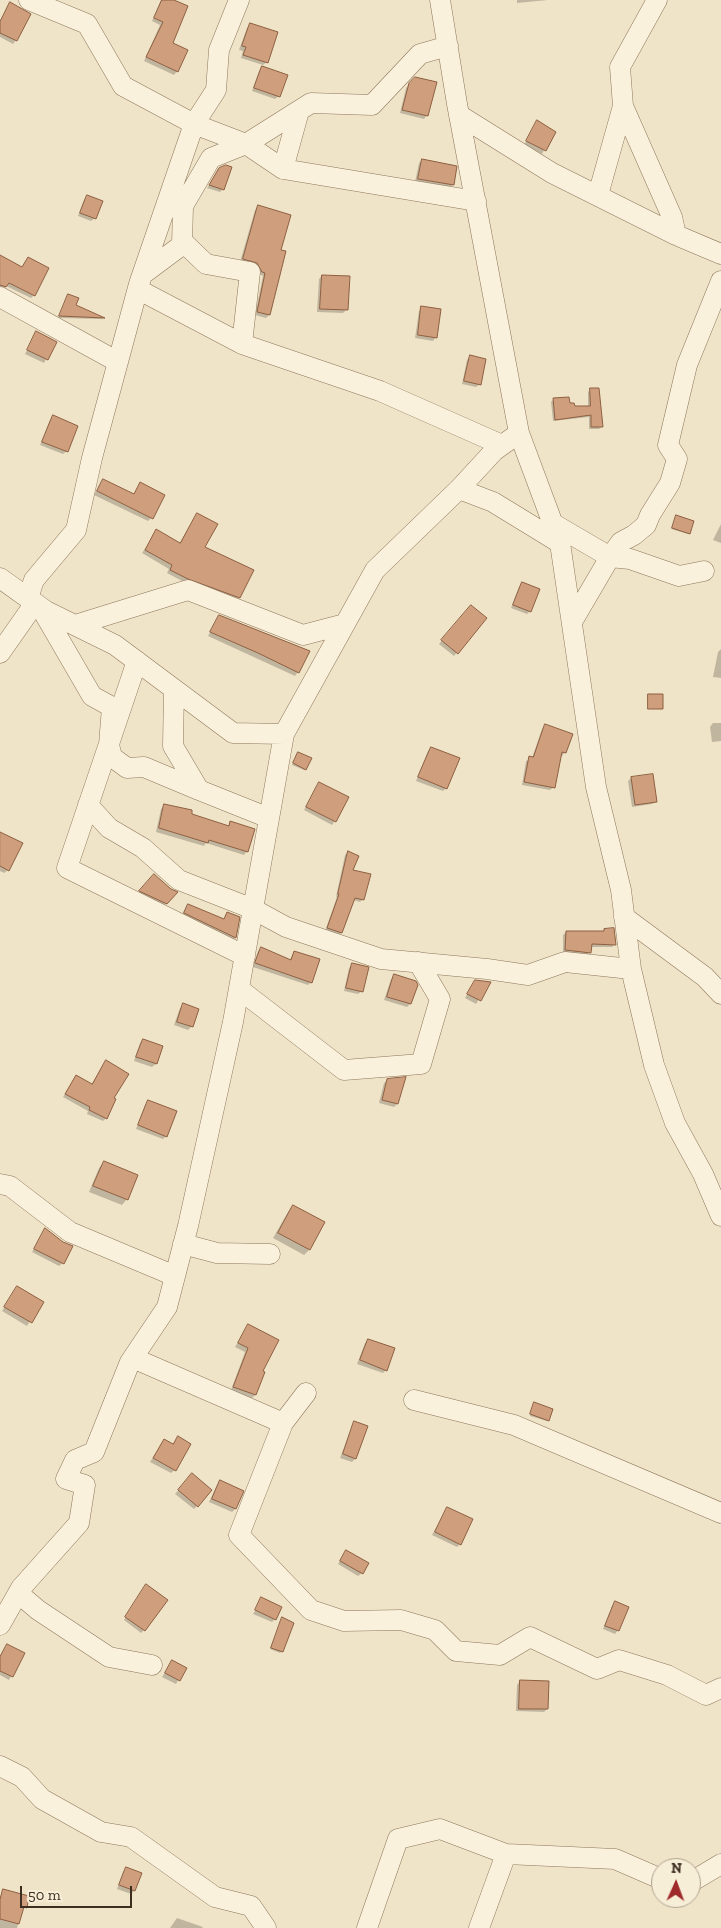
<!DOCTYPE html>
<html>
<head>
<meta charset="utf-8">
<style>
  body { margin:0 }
  #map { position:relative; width:721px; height:1928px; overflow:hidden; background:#f0e4c8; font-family:"Zilla Slab",serif }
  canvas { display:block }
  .north { position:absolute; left:651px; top:1858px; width:50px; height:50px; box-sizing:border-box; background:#f7eed8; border:1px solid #ada18e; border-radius:50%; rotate:2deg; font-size:14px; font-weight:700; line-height:20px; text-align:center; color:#3d2e20 }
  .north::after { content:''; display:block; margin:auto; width:18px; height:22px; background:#9e2a2b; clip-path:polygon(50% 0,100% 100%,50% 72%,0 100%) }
  .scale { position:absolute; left:20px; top:1886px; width:112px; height:22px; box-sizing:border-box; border:2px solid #3d2e20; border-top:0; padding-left:6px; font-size:15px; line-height:18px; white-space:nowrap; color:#3d2e20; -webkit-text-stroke:4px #f7eed8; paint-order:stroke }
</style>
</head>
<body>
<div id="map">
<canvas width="721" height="1928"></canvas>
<div class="north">N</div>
<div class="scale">50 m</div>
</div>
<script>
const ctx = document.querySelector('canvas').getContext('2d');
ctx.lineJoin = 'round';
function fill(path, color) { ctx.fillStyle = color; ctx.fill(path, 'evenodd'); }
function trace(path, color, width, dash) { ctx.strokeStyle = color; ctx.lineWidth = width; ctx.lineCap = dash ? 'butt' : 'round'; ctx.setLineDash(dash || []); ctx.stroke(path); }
const shadow = new Path2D(`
  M161 0H170L171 43 177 71 174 75 144 61 160 25 152 21Z
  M517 0H548L517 3Z
  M10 3 16 40 13 44 0 37V21Z
  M250 24 267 62 263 65 241 58 243 51 239 50 247 28Z
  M262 67 279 96 275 99 252 91 259 71Z
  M415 78 427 115 424 119 400 113 406 88Z
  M537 122 554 132 542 154 524 145Z
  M422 160 453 185 449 188 415 182 419 163Z
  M220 169 223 189 220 192 207 188Z
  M87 197 95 218 91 221 78 216 84 200Z
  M258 206 279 251 269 315 266 318 255 315 263 276 240 262 255 210Z
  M0 257 21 268 28 259 34 295 31 298 6 286 0 290Z
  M322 276 346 310 343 313 317 312 319 279Z
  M69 295 75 306 104 318 102 319 58 318Z
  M422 308 436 337 433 341 415 338 419 311Z
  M37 332 55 343 44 363 25 354Z
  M470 357 480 384 476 387 462 384 467 360Z
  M590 390 602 426 599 429H589V417L553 421 551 402 553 400 574 407H588V392Z
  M53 417 67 451 63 454 40 445 50 420Z
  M103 480 133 495 140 484 151 518 148 521 94 495Z
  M197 514 204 547 239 597 236 600 184 582 167 573 169 569 142 553 157 531 179 544Z
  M676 517 689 533 688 534 671 529Z
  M721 524V543L713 540Z
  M523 584 530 611 527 614 511 608 519 587Z
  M468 610 486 618 454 656 439 644Z
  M219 616 298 672 295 676 208 636Z
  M721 649V678L713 677 718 652Z
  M713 723H721V741L712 742 710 727Z
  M545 726 565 752 562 756 560 755 554 787 550 790 522 785 526 761 532 758 542 729Z
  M431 748 446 788 443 791 416 781 428 751Z
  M297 754 305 769 304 770 292 765Z
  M631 778 656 801 652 804 632 807 628 781Z
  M319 783 335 821 332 825 304 810Z
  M165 805 227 827 230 823 247 851 244 855 206 843 204 846 156 832 161 809Z
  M0 833 8 870 4 873 0 871Z
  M348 852 351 871 363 899 360 902 353 900 341 933 338 936 325 931 337 897H336L345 855Z
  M154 876 176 893 163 907 137 894Z
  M188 905 223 920 227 913 238 917 235 938 231 941 181 916Z
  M605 930 614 945 612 947H590V952L587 955 563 953V935L566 932H602Z
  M262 948 289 961 294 952 311 982 308 985 253 967 258 951Z
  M353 964 362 991 358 994 344 991 349 968Z
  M394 976 410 1004 407 1007 384 1000 391 979Z
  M475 981 489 983 476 1004 465 998Z
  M184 1005 192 1026 188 1030 174 1025 180 1008Z
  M143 1040 162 1047 156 1064 152 1067 134 1061 140 1043Z
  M106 1061 113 1099 106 1118 103 1121 87 1114 88 1111 63 1097 76 1076 91 1085Z
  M388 1080 397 1104 394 1107 379 1103 384 1083Z
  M149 1102 166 1136 163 1139 136 1129 145 1105Z
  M104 1162 127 1199 122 1205 89 1192 99 1168Z
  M293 1206 309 1250 304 1255 273 1238 288 1212Z
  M45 1230 62 1243 63 1263 59 1266 32 1252Z
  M17 1288 42 1302 27 1326 2 1311Z
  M248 1326 261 1372 255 1395 252 1398 231 1390 245 1352 235 1347Z
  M368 1340 386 1370 383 1373 357 1364 365 1343Z
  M533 1405 548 1420 547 1421 530 1416Z
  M355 1423V1459L352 1462 340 1458 352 1426Z
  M178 1437 175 1470 171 1473 150 1462 164 1440 172 1445Z
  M189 1478 197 1506 194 1509 175 1494Z
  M220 1482 235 1509 232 1512 209 1502 217 1485Z
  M447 1508 460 1544 457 1547 432 1535Z
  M346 1551 362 1573 358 1576 338 1564Z
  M144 1589V1630L141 1633 124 1620Z
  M262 1599 275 1619 272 1622 253 1614Z
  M615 1603 618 1630 615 1634 603 1629 612 1606Z
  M282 1619V1651L280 1653 270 1649Z
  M7 1645 23 1654 9 1680 0 1675V1656Z
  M172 1661 185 1668 176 1684 162 1677Z
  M520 1681 547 1709 544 1712 516 1711 517 1685Z
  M127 1868 134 1891 131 1894 117 1889 123 1872Z
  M3 1891 25 1907 22 1909 17 1928H0V1897Z
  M177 1918 203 1927 202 1928H170Z`);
const building = new Path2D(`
  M162 0H174L188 6 173 43 188 50 178 72 146 57 163 22 154 18Z
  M10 2 31 14 17 41 0 33V22Z
  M250 23 278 32 268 63 243 55 246 47 242 46Z
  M262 66 288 75 280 97 254 88Z
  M415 77 437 82 428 116 402 110 409 83Z
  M537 120 556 132 546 151 526 141Z
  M422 159 457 166 454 185 418 179Z
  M226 165 232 167 224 190 209 185 219 168Z
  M87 195 103 201 96 219 80 213Z
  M258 205 291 215 281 250 286 251 270 315 257 312 265 273 262 272 257 263 243 259Z
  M0 255 22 267 28 257 49 268 35 296 9 283 6 287 0 285Z
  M322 275 350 276 348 310 320 309Z
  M68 294 79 298 76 305 105 318 59 316Z
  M421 306 441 309 437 338 418 335Z
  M36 331 57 342 48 360 27 350Z
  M470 355 486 359 481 385 464 381Z
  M590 388H599L603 427H591V415L555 420 553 398 569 397 570 403H574L575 406H590Z
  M53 415 78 426 68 452 42 442Z
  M103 479 134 494 140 482 165 495 153 519 97 491Z
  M197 513 218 524 205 547 254 570 240 598 188 579 170 570 172 565 145 550 156 529 180 543Z
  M676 515 694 521 690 534 672 528Z
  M522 582 540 589 531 612 513 605Z
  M471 605 487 618 458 654 441 640Z
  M219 615 310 651 299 673 258 653 210 632Z
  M648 694H663V709H648Z
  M545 724 573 734 566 753 562 752 555 788 524 782 529 756 533 757Z
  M431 747 460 758 447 789 418 777Z
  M298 752 312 758 306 770 293 763Z
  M653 774 657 802 635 805 631 777Z
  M319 782 349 797 336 822 306 807Z
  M164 804 192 810V814L229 826 230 821 255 829 248 852 209 840 208 843 159 828Z
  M0 832 23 843 9 871 0 866Z
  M348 851 359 856 353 870 371 874 364 900 355 898 342 933 327 928 339 894H338Z
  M154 874 171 889 178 892 167 904 139 891Z
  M188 904 224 919 227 912 240 917 236 938 184 913Z
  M614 928 616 945 592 944 591 953 565 950 566 931H604V929Z
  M261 947 291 960 294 951 320 959 312 983 255 963Z
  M352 963 369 967 363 992 346 988Z
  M394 974 416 981 418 985 411 1004 387 997Z
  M475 980 491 982 481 1001 467 994Z
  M183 1003 199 1009 193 1027 177 1022Z
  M143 1039 163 1046 157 1064 136 1057Z
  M106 1060 129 1074 114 1098 116 1099 107 1119 89 1110 90 1107 65 1094 76 1075 92 1084Z
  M406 1077 398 1104 382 1100 387 1079Z
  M148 1100 177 1111 167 1137 138 1125Z
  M104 1161 138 1175 128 1200 93 1186Z
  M293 1205 325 1222 310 1250 278 1233Z
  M45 1228 63 1242 73 1246 64 1264 34 1249Z
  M17 1286 44 1302 32 1323 4 1307Z
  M248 1324 279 1340 263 1371 265 1372 256 1395 233 1387 248 1348 238 1343Z
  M368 1339 395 1348 387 1371 360 1360Z
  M534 1402 553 1409 549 1421 530 1414Z
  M354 1421 368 1426 356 1459 343 1454Z
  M178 1436 191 1444 176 1471 153 1458 164 1439 173 1444Z
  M192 1473 212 1490 198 1507 178 1490Z
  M220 1480 244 1491 236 1509 212 1499Z
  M447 1507 473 1519 461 1545 435 1532Z
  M346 1550 369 1563 363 1574 340 1561Z
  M146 1584 168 1600 145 1631 125 1617Z
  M261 1597 282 1607 276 1620 255 1610Z
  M615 1601 629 1607 619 1631 605 1626Z
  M282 1617 294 1623 283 1652 271 1648Z
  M7 1644 25 1653 13 1677 0 1671V1657Z
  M172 1660 187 1668 180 1681 165 1673Z
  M520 1680 549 1681 548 1709H519Z
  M126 1867 142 1873 135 1891 119 1885Z
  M3 1889 29 1896 27 1908 24 1907 19 1924 0 1919V1900Z`);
const minor = new Path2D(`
  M29 0 87 24 123 86 194 124 246 144 283 169 476 201
  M440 0 457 104 519 433 560 543 596 787 621 890 631 969 654 1065 675 1123 703 1174 721 1216
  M657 0 620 67 623 106 672 217 676 235
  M459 115 552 173 676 235 721 254
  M283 169 299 111
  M598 195 623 106
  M182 241 206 264 250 272 242 344
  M143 274 182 245 183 206 211 158 246 144 311 103 372 105 420 54 448 46
  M143 292 242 344 380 391 502 445
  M0 297 118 362
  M459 489 493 502 560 543
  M552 523 610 557 572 622
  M704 571 679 576 630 559 610 557 621 542 634 535 646 525 650 515 670 483 677 459 668 445 687 365 721 281
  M0 578 46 611 115 645 233 733 284 734
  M28 598 34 580 76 530 92 458 139 284 194 124 216 90 219 50 239 0
  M41 608 92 696 112 707 109 745 112 757 127 768 144 767 199 790
  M75 625 188 590 303 635 345 624
  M0 653 35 603
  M137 661 67 868 245 956
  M174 689 173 746 199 790 269 818
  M88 805 109 828 143 848 179 880 253 909 286 927 381 959 487 969 528 975 565 962 631 969
  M624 917 705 977 721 994
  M239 989 344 1070 421 1064 440 999 418 962
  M0 1184 10 1186 70 1232 175 1276
  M183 1244 217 1253 270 1254
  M133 1358 283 1423
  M306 1393 283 1423 239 1535 311 1610 344 1621 401 1620 435 1630 456 1651 500 1655 530 1637 597 1669 619 1660 667 1675 706 1695 721 1688
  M414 1400 514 1425 721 1513
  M18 1593 38 1610 109 1657 152 1665
  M0 1625 21 1588 79 1523 85 1485 66 1479 75 1460 94 1452 130 1362 167 1307 188 1226 233 1022 284 734 375 570 459 489 494 451 519 433
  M0 1766 22 1777 42 1799 101 1832 131 1837 215 1897 251 1906 266 1928
  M691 1882 721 1864
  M367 1928 398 1839 440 1829 506 1854 615 1859 661 1879
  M479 1928 506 1854`);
fill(shadow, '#0003');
fill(building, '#cf9f7d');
trace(building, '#8d5f41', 1);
trace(minor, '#8d765c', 21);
trace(minor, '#faf1dc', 20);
</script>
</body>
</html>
